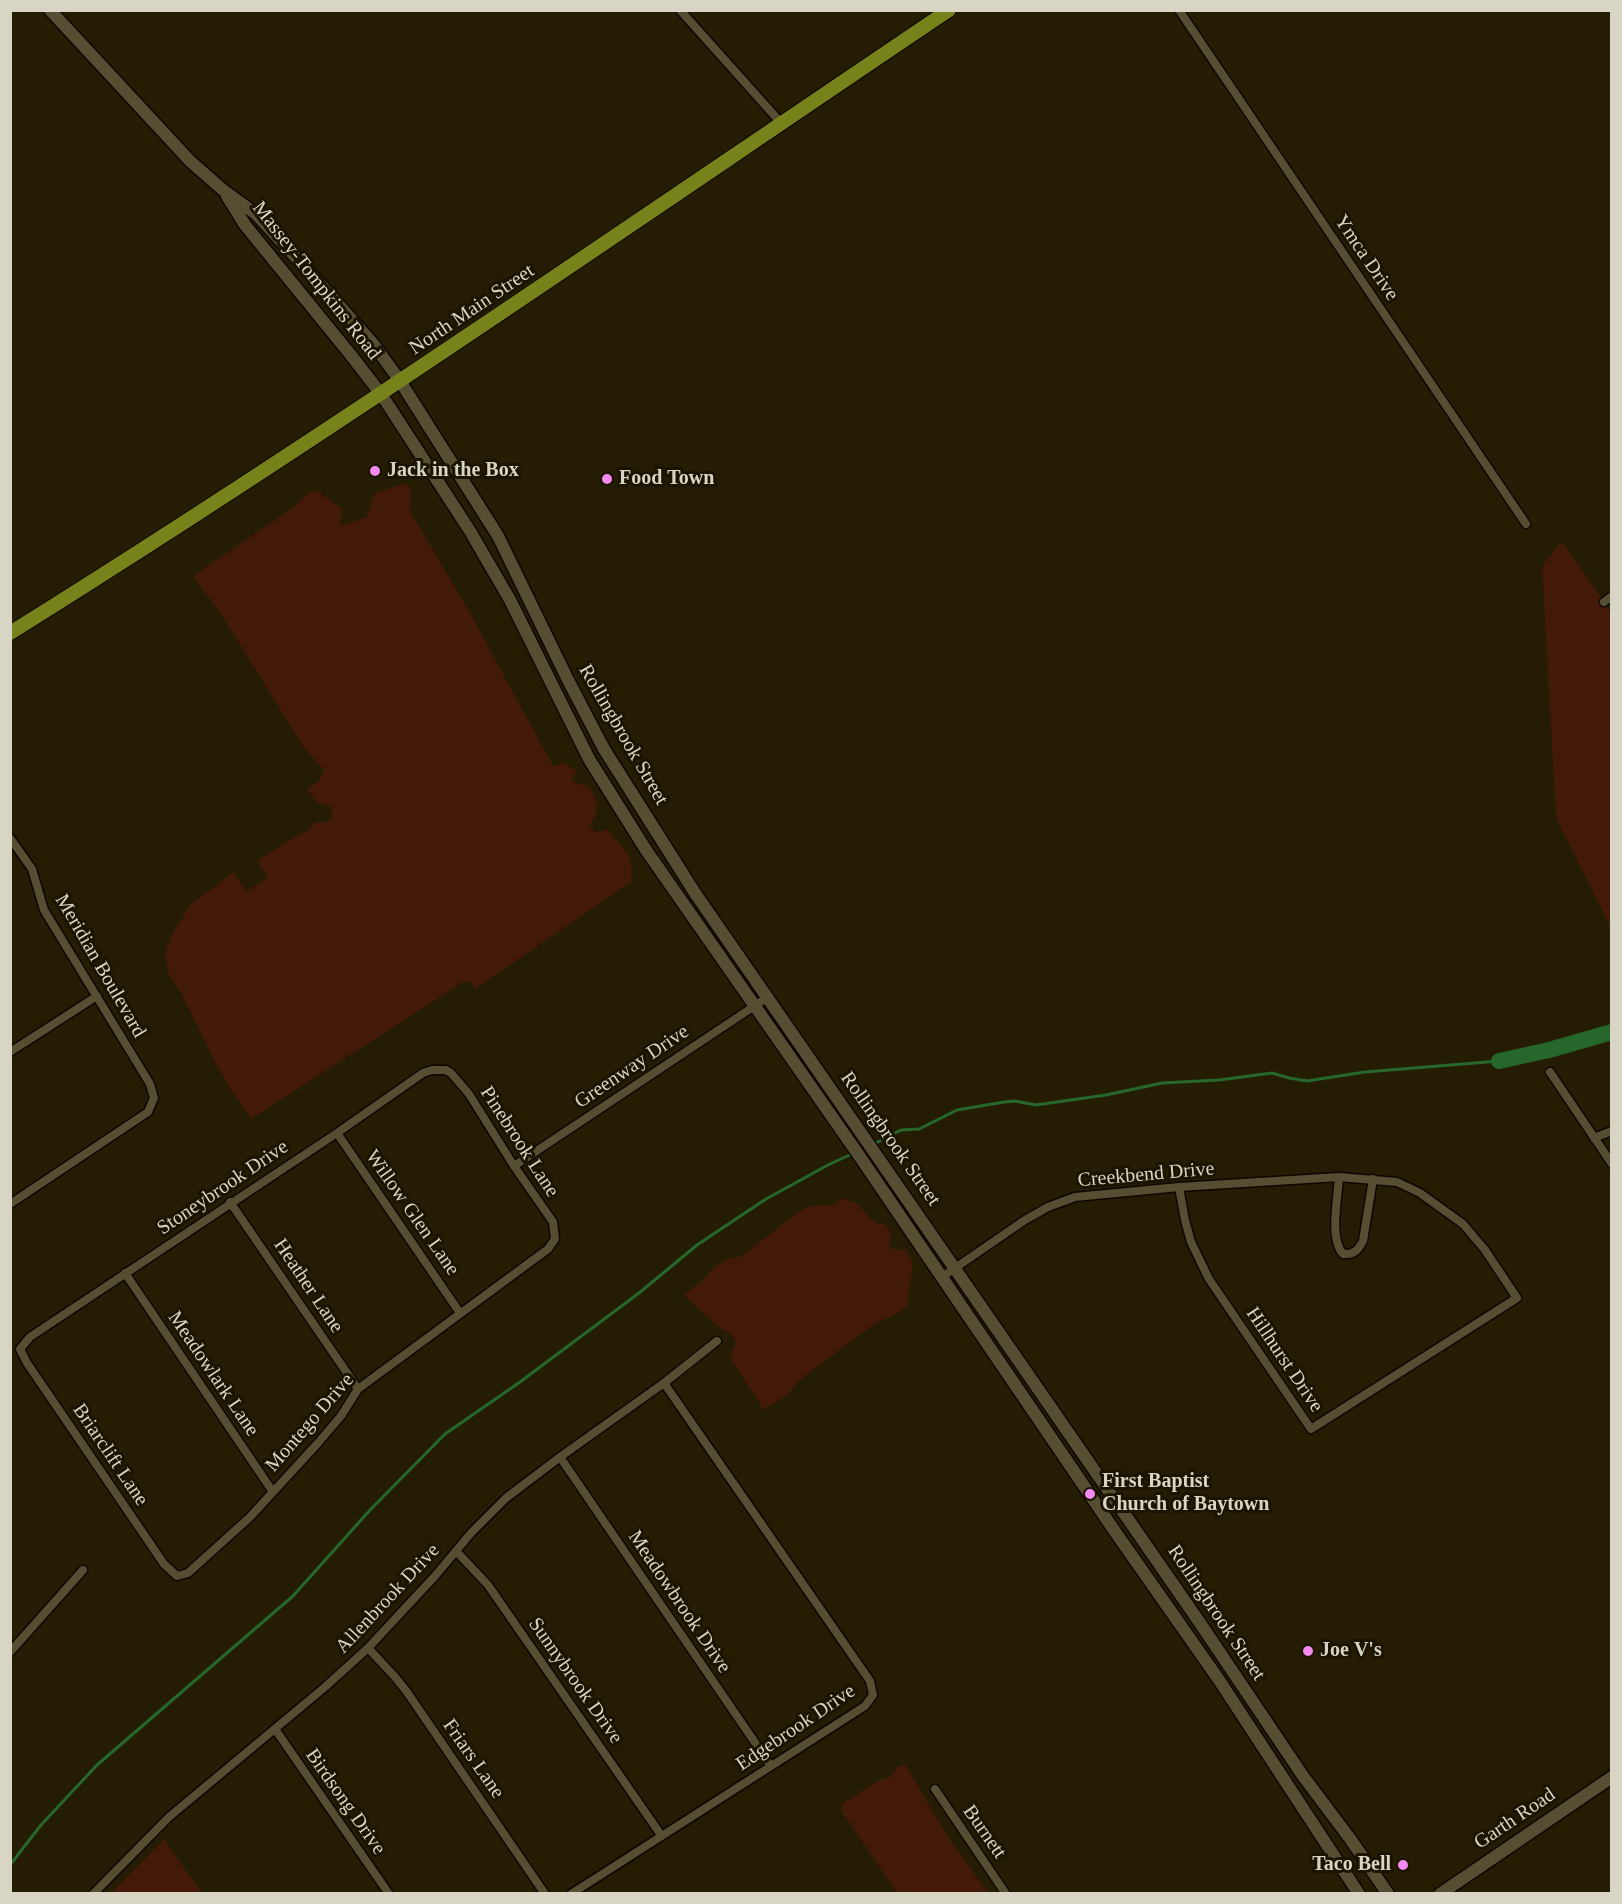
<!DOCTYPE html>
<html>
<head>
<meta charset="utf-8">
<style>
  body { margin:0 }
  #map { position:relative; width:1622px; height:1904px; overflow:hidden; background:#241d03; font-family:"Times New Roman",serif }
  canvas { display:block }
  .frame { position:absolute; inset:0; border:12px solid #d9d5c5; pointer-events:none }
</style>
</head>
<body>
<div id="map">
<canvas width="1622" height="1904"></canvas>
<div class="frame"></div>
</div>
<script>
const ctx = document.querySelector('canvas').getContext('2d');
ctx.lineJoin = 'round';
function fill(path, color) { ctx.fillStyle = color; ctx.fill(path, 'evenodd'); }
function trace(path, color, width, dash) { ctx.strokeStyle = color; ctx.lineWidth = width; ctx.lineCap = dash ? 'butt' : 'round'; ctx.setLineDash(dash || []); ctx.stroke(path); }
function drawText(font, color, halo, rows, align = 'center') {
  ctx.font = font + ' "Times New Roman",serif'; ctx.lineWidth = 6; ctx.setLineDash([]); ctx.textBaseline = 'middle'; ctx.strokeStyle = halo; ctx.fillStyle = color; for (const [text, x, y, turn = 0] of rows) {
    ctx.save(); ctx.translate(x, y); ctx.rotate((+turn || 0) * Math.PI / 180); ctx.textAlign = isNaN(turn) ? turn : align; if (halo) ctx.strokeText(text, 0, 0); ctx.fillText(text, 0, 0); ctx.restore();
  }
}
const green = new Path2D(`
  M402 484 410 486 412 497 409 509 469 611 553 766 564 763 577 771 572 780 578 784 589 786C599 806 601 806 590 826L595 832 607 830C623 847 636 857 631 882L475 989 471 982 465 981 251 1119 229 1087 214 1060 181 993 168 973 165 951 174 931 191 904 234 872 246 891 268 878 257 861 287 841 307 831 314 823 330 821 332 814 330 806 317 803 307 789 319 781 324 770 304 748 223 617 193 576C225 553 258 532 290 510 300 503 305 493 316 490L342 509 340 526 367 517 374 494Z
  M1562 541 1611 612V928L1556 818 1542 566Z
  M842 1198 858 1204 869 1217 878 1224 884 1223 892 1234 889 1242 891 1248 897 1250 905 1249C916 1263 913 1270 909 1286 908 1292 909 1299 908 1306L893 1316 877 1322 810 1372 797 1383 788 1395 764 1410 730 1358 736 1343 732 1334 721 1329 684 1295 701 1282 715 1267 727 1259 742 1256 798 1212 809 1206 833 1205Z
  M905 1764 945 1832 988 1893H897L842 1812V1804C849 1799 857 1795 864 1790 874 1783 879 1779 891 1777L897 1767Z
  M164 1839 202 1893H111Z`);
const stream = new Path2D(`
  M874 1144 901 1130 919 1129 957 1110 1004 1102 1015 1101 1036 1105 1106 1095 1162 1083 1219 1080 1272 1073 1289 1078 1307 1081 1365 1072 1499 1061
  M10 1865 41 1825 97 1765 293 1596 370 1510 445 1434 520 1382 639 1293 697 1245 766 1199 828 1165 854 1153`);
const river = new Path2D(`
  M1499 1061 1549 1050 1612 1032`);
const street = new Path2D(`
  M680 10 782 124
  M1179 10 1526 524
  M1604 602 1612 596
  M10 838 32 869 44 910 150 1084 154 1098 148 1112 10 1204
  M10 1052 97 996
  M432 1070H446L451 1073 469 1094 514 1166 553 1222 555 1239 548 1249 358 1389 341 1416 318 1443 250 1517 188 1573 177 1576 164 1564 27 1363 20 1349 30 1337 337 1133 423 1073Z
  M1550 1072 1612 1164
  M337 1133 460 1313
  M1594 1138 1612 1131
  M514 1166 768 997
  M1339 1177C1338 1197 1329 1239 1343 1254 1354 1255 1358 1250 1363 1241L1373 1179
  M230 1202 358 1389
  M125 1273 273 1492
  M942 1277 1025 1220 1048 1207 1075 1197 1179 1187 1339 1177 1397 1182 1420 1193 1463 1224 1485 1250 1517 1298 1311 1429 1209 1279 1191 1242 1185 1220 1179 1187
  M560 1457 771 1766
  M456 1551 488 1585 661 1835
  M368 1648 395 1677 407 1692 545 1894
  M10 1652 83 1570
  M275 1729 389 1894
  M935 1789 1006 1894
  M93 1894 169 1817 325 1687 368 1648 435 1576 471 1533 506 1498 560 1457 664 1383 717 1341
  M571 1894 865 1706 873 1695 870 1681 664 1383`);
const secondary = new Path2D(`
  M50 10 190 161 223 190 256 214 323 287 374 345 400 381 498 536 568 680 604 749 695 893 1200 1623 1303 1776 1351 1840 1388 1894
  M227 196 245 225 350 354 381 394 470 531 510 600 589 759 646 850 858 1154 1116 1533 1219 1680 1359 1894
  M1440 1894 1612 1777`);
const primary = new Path2D(`
  M10 633C329 434 637 220 949 10`);
const markers = [
  [375,471,6,"#f489f0"],
  [607,479,6,"#f489f0"],
  [1090,1494,6,"#f489f0"],
  [1308,1651,6,"#f489f0"],
  [1403,1865,6,"#f489f0"]
];
const streetNames = [
  ["Ymca Drive",1366,258,56],
  ["Massey-Tompkins Road",316,281,52],
  ["North Main Street",472,310,-34],
  ["Rollingbrook Street",623,735,60],
  ["Meridian Boulevard",100,966,60],
  ["Greenway Drive",632,1067,-34],
  ["Rollingbrook Street",890,1139,55],
  ["Pinebrook Lane",519,1142,57],
  ["Creekbend Drive",1146,1175,-5],
  ["Stoneybrook Drive",223,1188,-34],
  ["Willow Glen Lane",412,1213,55],
  ["Heather Lane",308,1286,56],
  ["Hillhurst Drive",1284,1360,56],
  ["Meadowlark Lane",213,1374,56],
  ["Montego Drive",310,1423,-49],
  ["Briarclift Lane",110,1455,56],
  ["Allenbrook Drive",388,1599,-47],
  ["Meadowbrook Drive",679,1602,56],
  ["Rollingbrook Street",1216,1613,56],
  ["Sunnybrook Drive",575,1681,55],
  ["Edgebrook Drive",796,1728,-34],
  ["Friars Lane",473,1759,55],
  ["Birdsong Drive",345,1802,55],
  ["Garth Road",1515,1819,-34],
  ["Burnett",984,1832,55]
];
const poiNames = [
  ["Jack in the Box",387,471],
  ["Food Town",619,479],
  ["First Baptist",1102,1482],
  ["Church of Baytown",1102,1505],
  ["Joe V's",1320,1651],
  ["Taco Bell",1391,1865,"right"]
];
fill(green, '#421a07');
trace(stream, '#26672c', 3);
trace(river, '#26672c', 16);
trace(street, '#0d0700', 11);
trace(secondary, '#0d0700', 15);
trace(primary, '#0d0700', 16);
trace(street, '#554e33', 8);
trace(secondary, '#554e33', 12);
trace(primary, '#77821b', 14);
for (const [x, y, r, color] of markers) { const dot = new Path2D(); dot.arc(x, y, r, 0, 2 * Math.PI); ctx.fillStyle = color; ctx.fill(dot); trace(dot, '#1a1400', 2); }
drawText('20px', '#d9d5c5', '#1a1400', streetNames);
drawText('bold 20px', '#d9d5c5', '#1a1400', poiNames, 'left');
</script>
</body>
</html>
